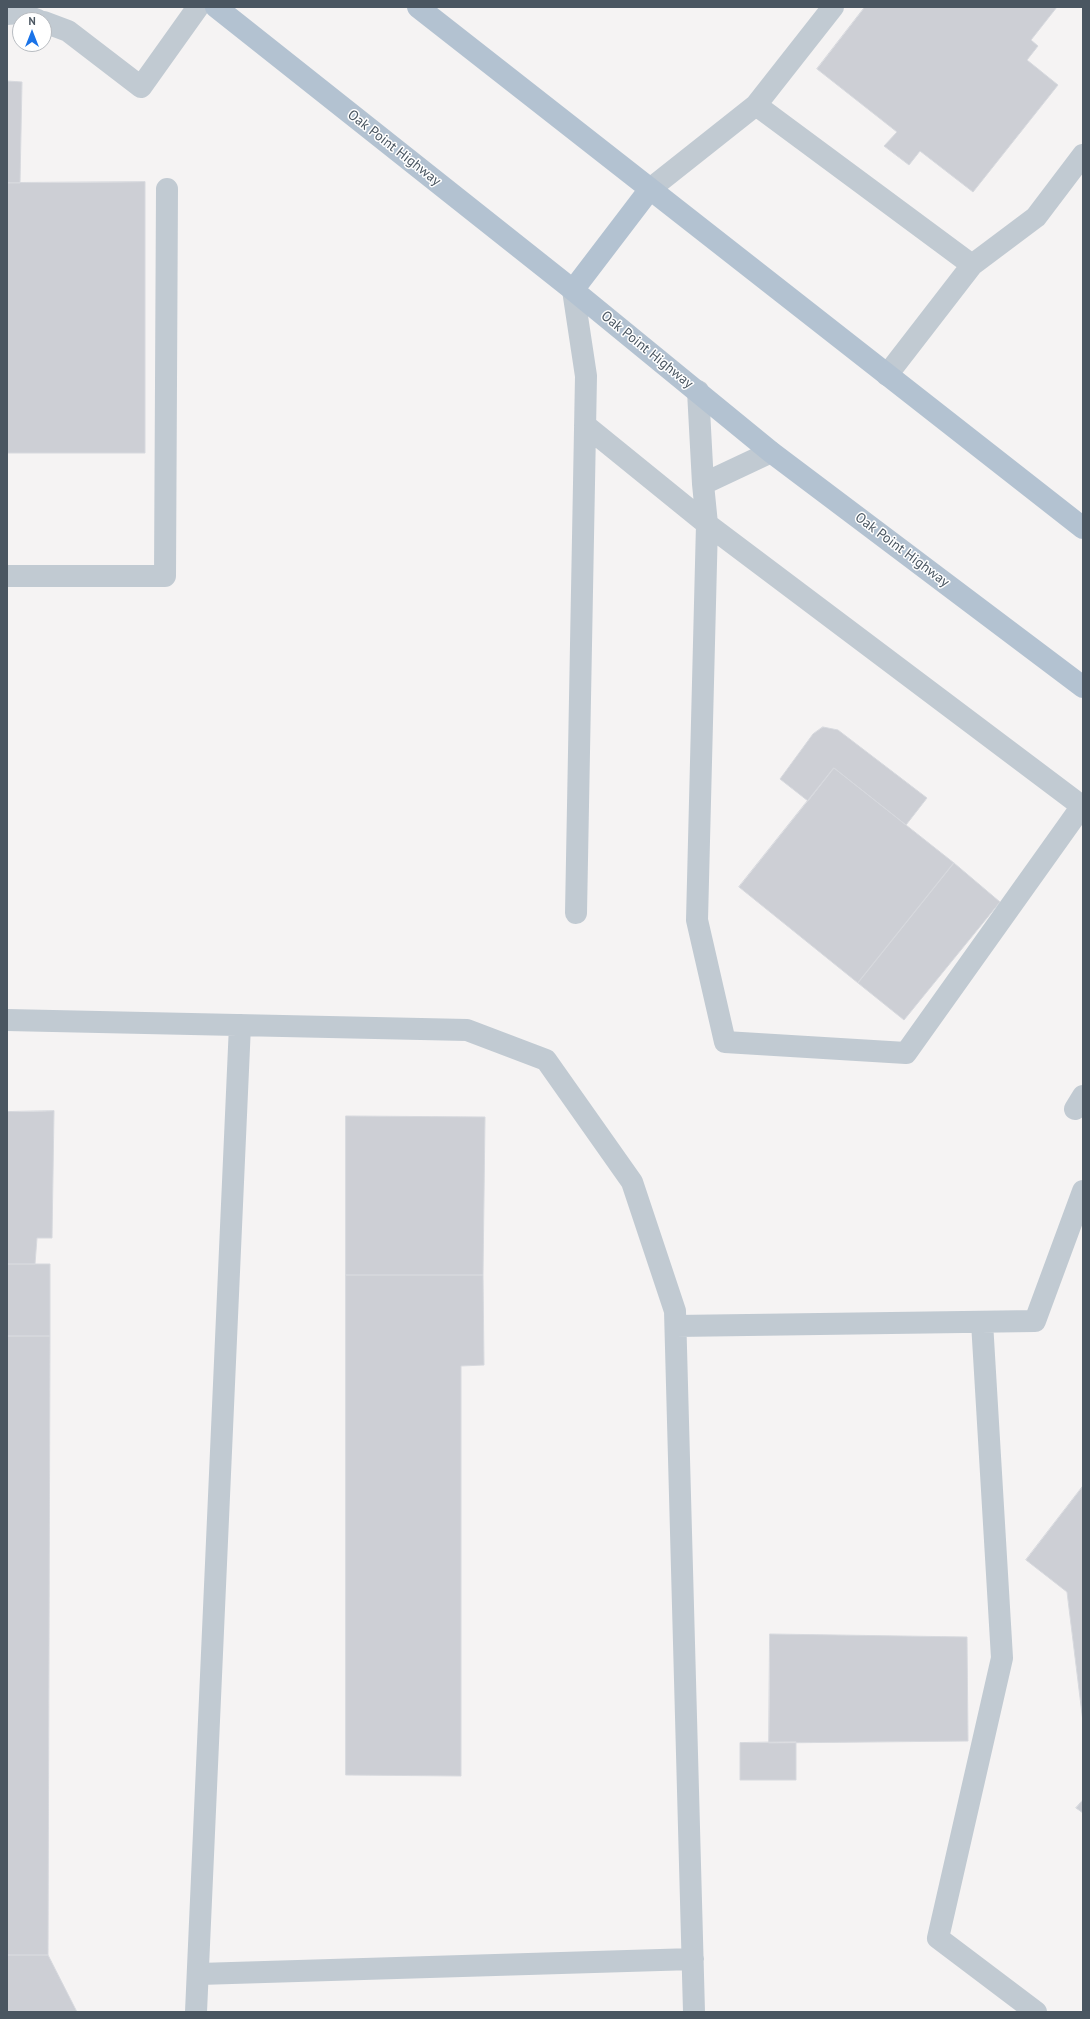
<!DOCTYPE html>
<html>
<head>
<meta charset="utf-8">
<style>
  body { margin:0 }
  #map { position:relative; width:1090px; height:2019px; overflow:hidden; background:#f5f3f3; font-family:"PT Sans",sans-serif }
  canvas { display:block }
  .frame { position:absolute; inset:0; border:8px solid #4a5661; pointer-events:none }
  .north { position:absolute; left:12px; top:12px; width:40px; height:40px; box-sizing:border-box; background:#fff; border:1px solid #b7bbc0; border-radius:50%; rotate:0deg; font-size:11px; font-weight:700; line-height:16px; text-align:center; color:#4a5661 }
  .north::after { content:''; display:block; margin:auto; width:14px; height:18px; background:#1a73e8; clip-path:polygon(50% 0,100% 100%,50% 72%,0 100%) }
</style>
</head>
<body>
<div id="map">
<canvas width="1090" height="2019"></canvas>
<div class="frame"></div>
<div class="north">N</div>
</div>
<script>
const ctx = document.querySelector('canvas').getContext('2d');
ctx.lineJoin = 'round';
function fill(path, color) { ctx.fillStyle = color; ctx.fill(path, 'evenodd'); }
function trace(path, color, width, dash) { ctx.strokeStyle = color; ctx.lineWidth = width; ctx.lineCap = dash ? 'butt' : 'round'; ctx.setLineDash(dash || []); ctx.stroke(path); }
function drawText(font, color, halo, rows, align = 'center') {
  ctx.font = font + ' "PT Sans",sans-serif'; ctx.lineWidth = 3; ctx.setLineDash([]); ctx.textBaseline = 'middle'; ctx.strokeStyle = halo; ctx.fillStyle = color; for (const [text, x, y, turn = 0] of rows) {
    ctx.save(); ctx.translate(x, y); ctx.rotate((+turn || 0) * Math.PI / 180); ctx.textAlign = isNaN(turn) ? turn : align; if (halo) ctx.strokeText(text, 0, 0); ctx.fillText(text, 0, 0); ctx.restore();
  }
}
const building = new Path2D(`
  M865 7H1057L1031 40 1038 46 1027 60 1058 85 973 192 920 151 909 165 884 146 897 132 817 69Z
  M7 81 22 82 20 183H7Z
  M145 182V453H7V183Z
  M823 727 838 730 927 798 906 825 834 768 808 801 780 779 813 734Z
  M834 768 954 863 858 983 739 887Z
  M954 863 1000 902 904 1020 858 983Z
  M54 1111 52 1238H37L35 1264H7V1112Z
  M346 1116 485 1117 483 1275H346Z
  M7 1264H50V1336H7Z
  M346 1275H483L484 1365 461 1366V1776L346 1775Z
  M7 1336H50L48 1955H7Z
  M1083 1486V1722L1067 1592 1026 1560Z
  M770 1634 967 1637 968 1741 769 1743Z
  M796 1742V1780H740V1743Z
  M1083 1800V1813L1076 1808Z
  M7 1955H48L77 2012H7Z`);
const minor = new Path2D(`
  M7 14 19 13 38 20
  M44 22 68 31 141 87 198 7
  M756 105 833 7
  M650 189 756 105 972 265 887 375
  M972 265 1036 217 1083 155
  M573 290 586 376 576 913
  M698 391 703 484 707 524
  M585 425 707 524
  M703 484 771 452
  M7 576H165L167 189
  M1082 806 906 1053 725 1042 697 920 707 524 1083 807
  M7 1020 467 1030 546 1060 632 1182 675 1311 694 2012
  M1075 1109 1083 1096
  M982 1322 1002 1658 938 1938 1036 2012
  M676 1326 1035 1321 1083 1191
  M199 1974 693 1959
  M196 2012 240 1025`);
const major = new Path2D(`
  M216 7 573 290 771 452 1083 687
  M418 7 1083 528
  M573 290 650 189`);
const streetNames = [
  ["Oak Point Highway",394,148,38],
  ["Oak Point Highway",647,350,39],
  ["Oak Point Highway",902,550,37]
];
fill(building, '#cdcfd5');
trace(building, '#d7d9de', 1);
trace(minor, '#c1cad2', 22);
trace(major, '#b3c2d1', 22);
drawText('14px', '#4a5661', '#fff', streetNames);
</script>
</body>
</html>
